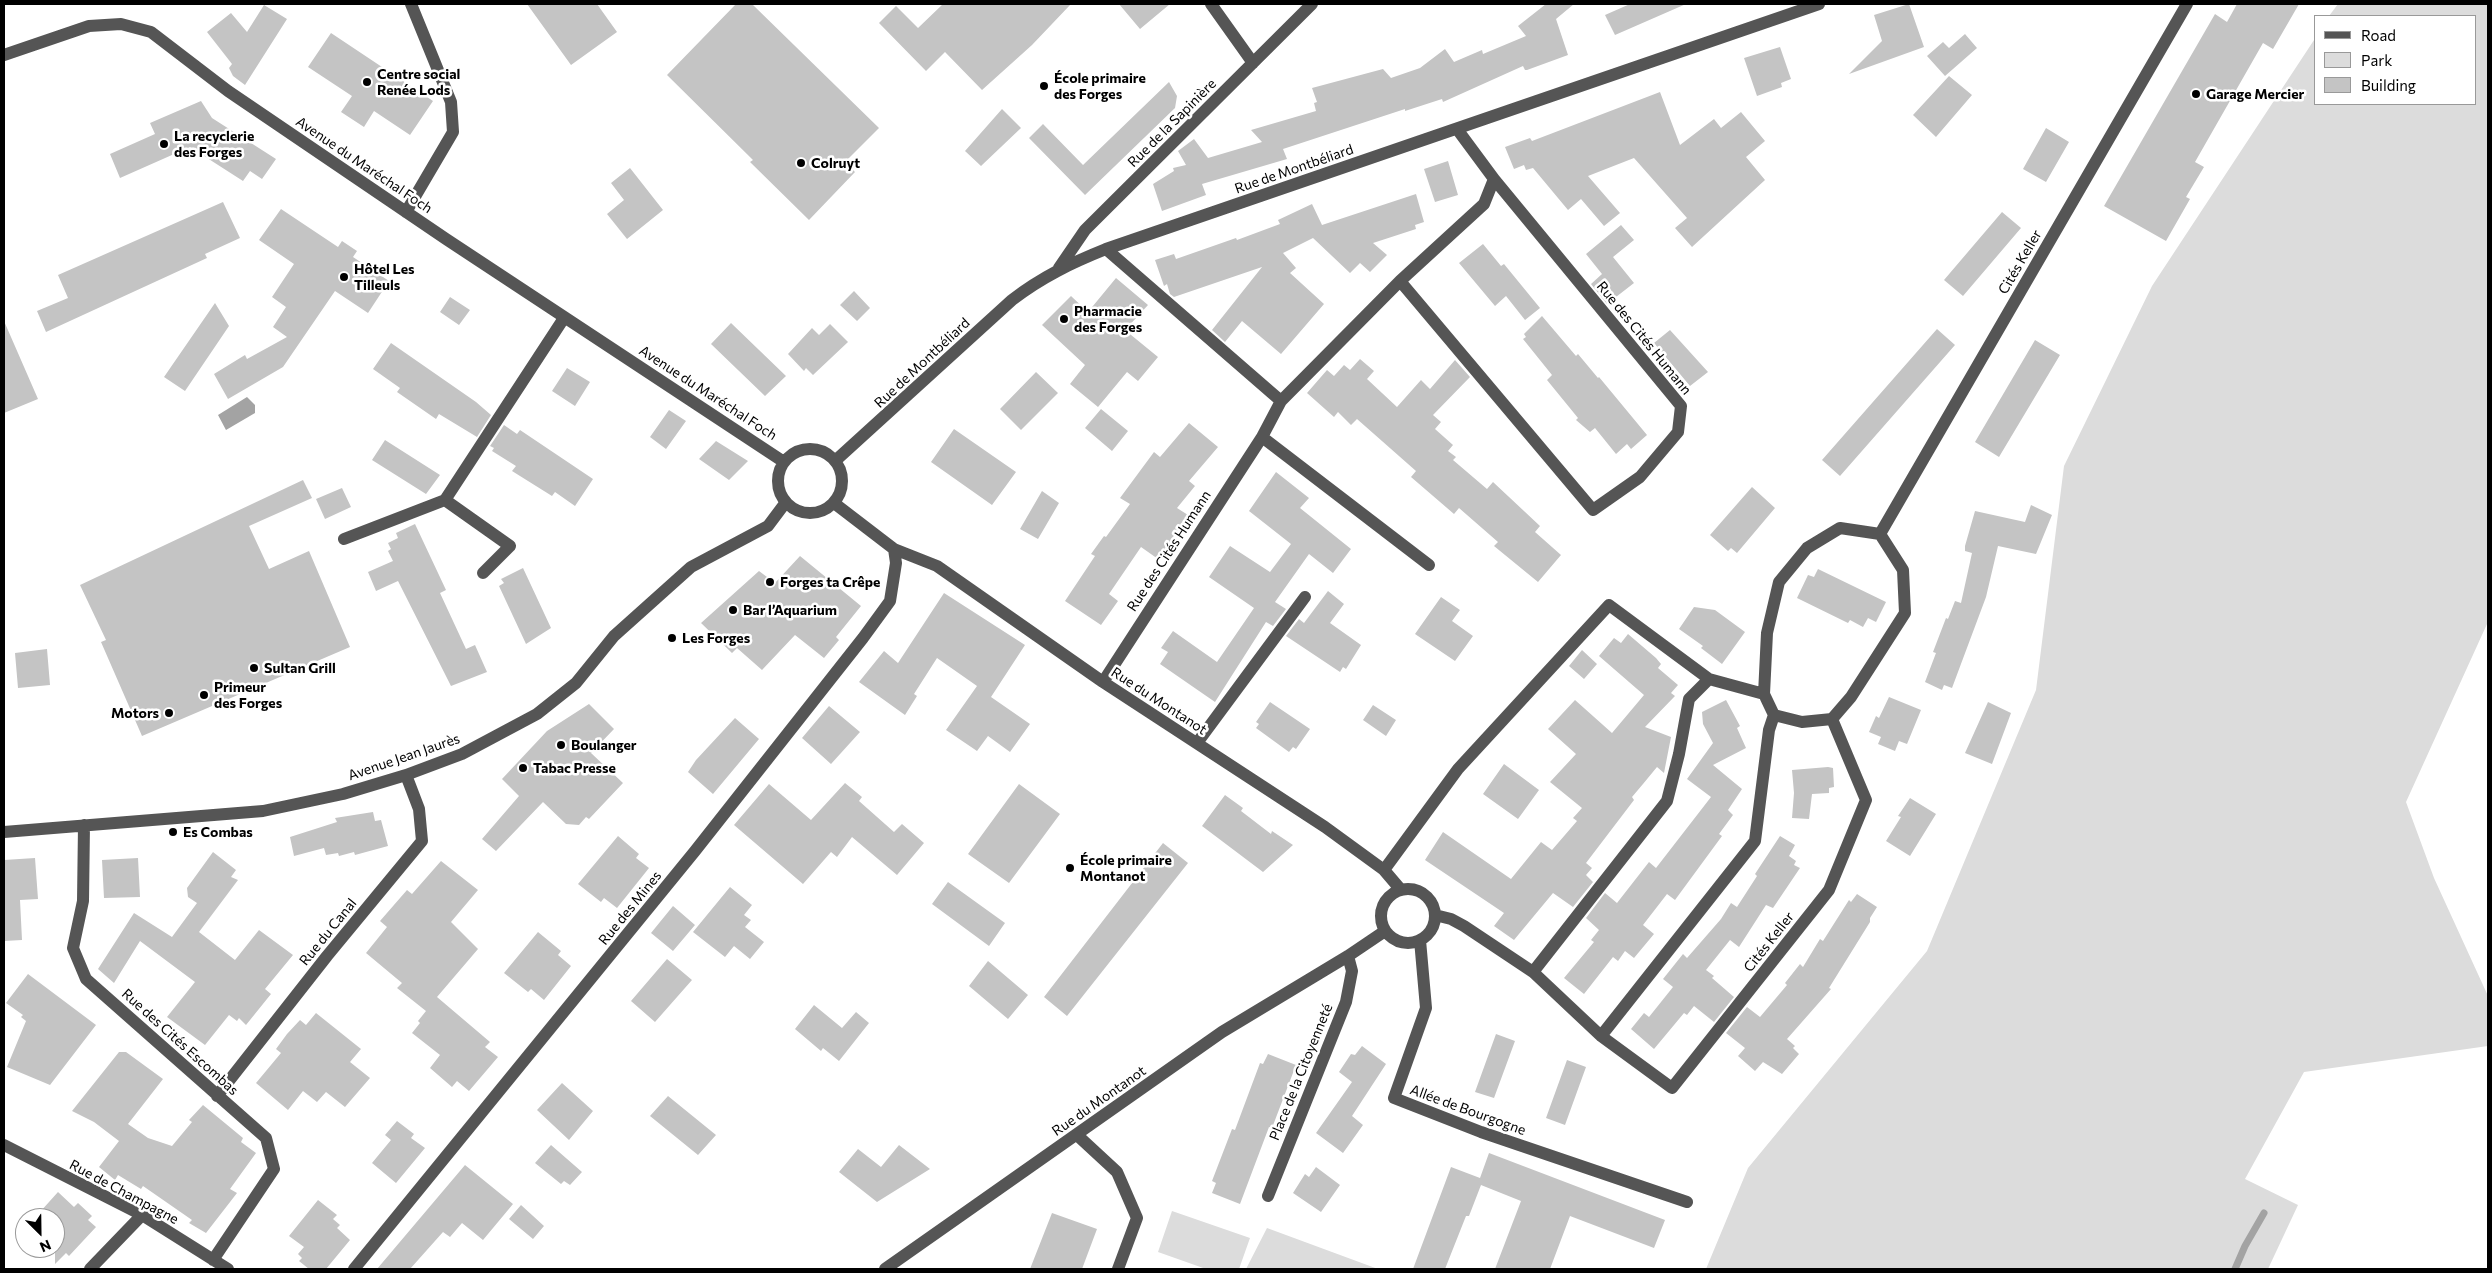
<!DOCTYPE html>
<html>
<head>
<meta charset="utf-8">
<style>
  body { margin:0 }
  #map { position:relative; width:2492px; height:1273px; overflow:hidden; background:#fff; font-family:Commissioner,sans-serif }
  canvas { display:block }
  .frame { position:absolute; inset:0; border:5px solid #000; pointer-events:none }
  .legend { position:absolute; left:2314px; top:15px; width:162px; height:90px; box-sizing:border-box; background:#fff; border:1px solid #999; margin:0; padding:6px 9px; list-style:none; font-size:15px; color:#000 }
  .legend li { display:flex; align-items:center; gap:10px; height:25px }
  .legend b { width:25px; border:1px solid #999 }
  .north { position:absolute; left:15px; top:1208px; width:50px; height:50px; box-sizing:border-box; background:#fff; border:1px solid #999; border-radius:50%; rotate:157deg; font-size:14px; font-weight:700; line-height:20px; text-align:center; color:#000 }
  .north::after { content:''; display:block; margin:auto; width:18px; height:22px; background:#000; clip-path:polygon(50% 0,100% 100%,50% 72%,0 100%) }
</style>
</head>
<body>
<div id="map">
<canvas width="2492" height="1273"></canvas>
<div class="frame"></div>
<ul class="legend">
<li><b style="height:6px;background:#555"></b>Road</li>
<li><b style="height:14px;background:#dcdcdc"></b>Park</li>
<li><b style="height:14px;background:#c4c4c4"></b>Building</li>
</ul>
<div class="north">N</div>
</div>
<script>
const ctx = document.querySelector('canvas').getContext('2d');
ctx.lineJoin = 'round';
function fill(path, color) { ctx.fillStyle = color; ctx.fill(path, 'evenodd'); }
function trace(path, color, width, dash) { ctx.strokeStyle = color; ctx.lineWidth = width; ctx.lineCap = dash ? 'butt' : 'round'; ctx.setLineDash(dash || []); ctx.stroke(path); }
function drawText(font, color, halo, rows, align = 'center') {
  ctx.font = font + ' Commissioner,sans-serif'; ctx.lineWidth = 5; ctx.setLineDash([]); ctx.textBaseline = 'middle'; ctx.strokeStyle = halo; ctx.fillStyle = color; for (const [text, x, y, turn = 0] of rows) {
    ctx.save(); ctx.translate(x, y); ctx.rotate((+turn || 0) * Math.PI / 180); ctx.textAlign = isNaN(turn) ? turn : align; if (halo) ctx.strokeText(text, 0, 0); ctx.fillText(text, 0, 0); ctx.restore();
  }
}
const green = new Path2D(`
  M2338 4H2488L2487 624 2406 802 2434 878 2488 996V1046L2304 1072 2245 1179 2298 1205 2268 1269H1706L1748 1168 1927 951 2036 690 2064 466 2152 286 2316 37V104H2476V16H2329Z
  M1172 1211 1250 1238 1239 1269H1206L1158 1252Z
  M1267 1228 1378 1269H1246Z`);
const water = new Path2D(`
  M247 397 255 405V413L226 430 218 415Z`);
const stream = new Path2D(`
  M2235 1269 2245 1246 2264 1213`);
const building = new Path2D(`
  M527 4H597L617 32 571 65Z
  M736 4H752L879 128 845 162 855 172 809 220 750 162 753 160 667 75Z
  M943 4H1071L1032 45 982 90 945 52 926 71 879 23 896 6 918 28Z
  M1119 4H1170L1140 29Z
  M1546 4H1574L1556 19 1568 55 1527 70H1525L1523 66 1443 102 1442 99 1405 111V109L1283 149 1287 159 1202 184 1206 195 1162 211 1153 184 1174 171 1173 168 1186 165 1178 151 1194 139 1208 158 1262 142 1251 130 1316 111 1314 103 1317 102 1312 88 1383 69 1391 78 1420 68 1445 49 1454 62 1482 50 1483 54 1526 36 1518 26Z
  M1630 4H1686L1615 35 1605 15Z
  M1909 4 1924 47 1849 74 1882 41 1874 15Z
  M2237 4H2299L2273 49 2263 43 2195 162 2204 167 2186 197 2190 199 2166 241 2104 206 2215 14 2227 22Z
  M264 5 287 19 245 85 233 76 229 68 232 64 207 32 231 13 247 32Z
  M331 33 433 101 410 135 374 111 364 127 341 112 352 96 308 67Z
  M1965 34 1977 48 1945 76 1927 56 1943 42 1949 48Z
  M1780 47 1791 79 1781 83 1782 87 1757 96 1744 58Z
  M1949 76 1972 95 1936 137 1913 115Z
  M1169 82 1177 96 1175 108 1085 195 1029 138 1043 124 1083 165Z
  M1660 92 1680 145 1714 119 1721 128 1741 112 1765 141 1746 157 1765 180 1692 247 1675 228 1687 218 1634 158 1588 176 1620 213 1604 226 1581 199 1568 210 1533 168 1526 170 1524 165 1514 169 1505 147 1530 138 1532 141Z
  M201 101 212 118 276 159 262 179 250 171 243 181 190 147 120 178 110 154 155 134 150 123Z
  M1002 109 1021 128 981 166 965 151Z
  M2046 128 2069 142 2046 182 2023 169Z
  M1448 161 1458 195 1435 202 1424 169Z
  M630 168 663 210 627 239 607 214 624 200 611 183Z
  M1416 194 1424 222 1415 225 1416 229 1373 243 1387 255 1370 272 1360 263 1350 273 1313 238 1283 253 1296 268 1290 273 1324 304 1281 354 1242 321 1225 342 1212 330 1262 267 1174 297 1170 294 1167 284 1164 286 1155 260 1174 254 1176 259 1236 238 1237 240 1280 224 1278 220 1312 204 1322 225Z
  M223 202 240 238 205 254 207 258 46 332 37 311 68 298 58 275Z
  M281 209 338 247 342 241 357 251 353 257 389 281 368 313 335 291 283 367 228 399 214 374 245 355 247 359 287 337 273 327 286 307 272 297 294 264 259 240Z
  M2002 212 2021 228 1963 296 1944 280Z
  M1621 225 1634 240 1613 257 1634 283 1607 304 1591 284 1602 274 1586 254Z
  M1483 244 1501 266 1504 264 1540 308 1525 320 1506 296 1495 306 1459 263Z
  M1116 278 1148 305 1125 330 1158 357 1138 381 1127 372 1098 407 1070 384 1085 365 1042 325 1071 296 1088 312Z
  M854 291 870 308 857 321 840 305Z
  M450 297 470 310 459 325 440 312Z
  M215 303 229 326 185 391 164 377Z
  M1542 316 1576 356 1578 354 1598 378 1599 377 1647 435 1631 449 1627 444 1616 454 1595 428 1590 432 1576 420 1578 418 1547 380 1552 375 1523 339 1526 337 1524 334Z
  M4 321 38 399 4 413Z
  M731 323 786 376 765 396 711 344Z
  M830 324 848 342 813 375 806 368 804 371 788 354 812 328 819 335Z
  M1937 329 1955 345 1840 476 1822 460Z
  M1670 330 1708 372 1690 386 1654 343Z
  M2035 340 2060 355 1999 457 1975 442Z
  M391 343 476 402 491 415 477 437 439 414 436 419 397 392 400 388 373 369Z
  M1360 359 1374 371 1367 379 1397 407 1421 380 1430 389 1455 360 1470 377 1433 415 1441 422 1435 429 1453 445 1448 451 1456 457 1453 460 1487 489 1493 482 1540 526 1535 532 1561 555 1538 582 1494 546 1498 542 1459 508 1454 514 1411 477 1416 471 1357 419 1351 425 1338 412 1334 417 1307 393 1327 370 1334 376 1344 365 1350 370Z
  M567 368 590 382 575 406 552 391Z
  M1036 372 1058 393 1021 430 1000 409Z
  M1101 409 1128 431 1112 451 1085 428Z
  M669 410 686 421 666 449 650 437Z
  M1189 423 1218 447 1189 481 1195 486 1177 508 1188 515 1158 559 1141 547 1109 594 1118 601 1101 625 1065 601 1095 556 1091 554 1104 536 1106 537 1130 504 1120 498 1154 452 1160 457Z
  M504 425 517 434 520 430 593 479 575 506 555 492 552 496 512 471 516 466 492 451 494 448 490 446Z
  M954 429 1016 472 992 505 931 462Z
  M385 440 440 475 426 494 372 460Z
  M716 441 748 461 729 480 699 459Z
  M1276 472 1309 498 1300 508 1351 549 1333 573 1309 554 1275 602 1286 609 1273 626 1266 622 1215 702 1160 664 1168 652 1161 648 1173 631 1217 662 1254 608 1209 577 1230 546 1270 572 1291 544 1249 511Z
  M303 480 312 498 249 526 269 569 309 551 350 647 142 736 101 642 106 640 80 585Z
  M1752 487 1775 508 1737 553 1731 548 1728 551 1710 535Z
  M342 488 351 507 325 519 316 499Z
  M1042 491 1059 503 1038 539 1020 529Z
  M2031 505 2052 515 2036 554 1998 546 1986 597 1952 688 1944 685 1942 690 1925 682 1936 653 1933 652 1946 618 1948 619 1955 601 1961 603 1972 553 1965 551V546L1975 511 2025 522Z
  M415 524 446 590 440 593 466 649 475 645 487 672 451 686 398 581 376 591 368 572 393 561 388 551 391 549 388 543 398 538 396 533Z
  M800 556 861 606 836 637 839 640 824 658 795 635 762 670 737 648 732 653 701 623 759 571 775 583Z
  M523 568 551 628 526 644 499 586 504 583 501 579Z
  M1818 569 1886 602 1876 622 1868 618 1863 627 1850 620 1848 623 1797 598 1808 575 1814 577Z
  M1328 591 1344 604 1330 623 1361 645 1346 669 1343 667 1340 672 1286 636 1299 619 1304 623Z
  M944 593 1025 645 991 697 1030 724 1010 752 988 736 977 751 946 730 977 686 937 658 914 694 917 696 905 715 859 682 884 651 898 663Z
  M1441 597 1460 610 1452 621 1473 636 1455 661 1415 634Z
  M1694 607 1715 610 1745 632 1722 664 1701 648 1703 646 1679 629Z
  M1628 634 1656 658 1661 664 1658 668 1678 685 1671 693 1675 696 1645 727 1671 737 1664 773 1657 767 1643 784 1632 797 1634 800 1586 863 1592 868 1586 875 1593 882 1573 907 1553 893 1514 940 1494 926 1504 913 1425 860 1443 832 1511 879 1541 842 1552 850 1577 821 1573 818 1582 808 1550 782 1576 754 1548 729 1575 700 1612 733 1644 695 1599 656 1614 638 1621 643Z
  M47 649 50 685 18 688 15 653Z
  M1582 650 1597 664 1584 679 1569 666Z
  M1889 697 1921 710 1907 744 1899 741 1895 751 1878 744 1881 737 1869 732 1876 716 1879 718Z
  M1726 700 1740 726 1737 728 1746 748 1713 765 1742 789 1728 810 1733 815 1719 834 1722 836 1675 900 1667 894 1643 925 1654 934 1634 958 1625 951 1618 961 1613 957 1584 994 1564 978 1594 942 1591 940 1599 930 1586 918 1605 893 1617 903 1649 862 1656 868 1711 797 1687 779 1713 743 1703 724 1702 712Z
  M1270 702 1310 729 1296 749 1293 747 1289 752 1256 728 1259 724 1256 722Z
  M1988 702 2011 713 1992 764 1965 753Z
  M589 704 614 729 591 753 623 783 589 819 586 817 579 825 566 824 543 802 496 851 482 839 519 796 502 779 547 731Z
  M1373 705 1396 720 1386 736 1363 720Z
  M829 706 860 732 831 764 802 738Z
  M735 718 759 739 713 794 688 772 696 760Z
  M1504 764 1539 790 1518 819 1483 794Z
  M1828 767 1833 768 1834 787 1829 788V793L1812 794 1809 819 1792 818 1794 793 1792 770Z
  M845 783 862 797 859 801 894 832 902 824 924 843 897 875 852 837 837 857 831 852 803 884 734 825 769 784 811 820Z
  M1019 784 1060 814 1009 883 968 854Z
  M1225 795 1243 808 1241 811 1271 834 1272 831 1293 845 1263 872 1202 826Z
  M1910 798 1936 814 1910 856 1886 841 1901 817 1898 816Z
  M373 812 375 821 381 820 388 846 355 855 354 852 339 856 338 853 326 855 324 848 294 856 290 837 337 822 335 818Z
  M618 836 639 854 636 858 649 868 617 908 604 898 601 902 578 884Z
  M1780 836 1795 845 1789 856 1796 861 1794 865 1800 868 1773 908 1766 905 1739 947 1730 940 1706 970 1714 976 1712 978 1734 997 1714 1022 1694 1006 1687 1015 1684 1013 1654 1049 1631 1029 1644 1013 1649 1017 1673 987 1663 979 1683 954 1687 958 1721 919 1731 903 1737 907 1757 876 1755 874Z
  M1163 843 1188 863 1067 1016 1044 997Z
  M213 852 236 870 231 877 238 880 199 932 235 960 259 930 293 955 265 989 271 994 246 1025 239 1018 237 1021 229 1015 205 1045 167 1017 195 982 140 941 114 983 98 969 134 913 172 937 197 903 188 897 187 888Z
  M35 858 38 899 20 900 22 940 4 941V860Z
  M138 858 140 897 104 898 102 860Z
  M441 861 478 890 451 922 478 949 437 997 490 1042 485 1047 498 1057 469 1091 457 1081 452 1087 430 1068 440 1055 412 1033 420 1023 418 1021 426 1011 397 988 402 983 366 953 387 927 380 921 407 890 412 894Z
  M948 882 1005 923 989 946 932 904Z
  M730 887 752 905 744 915 751 920 745 927 764 942 750 959 734 946 725 957 693 932Z
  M1857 894 1877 907 1870 918V922L1829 988 1831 989 1787 1039 1795 1046 1793 1048 1799 1054 1782 1074 1763 1062 1755 1071 1738 1056 1745 1048 1726 1033 1747 1007 1760 1017 1787 985 1785 983 1800 964 1803 967 1820 939 1823 941 1849 900 1851 902Z
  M673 906 695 925 673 951 651 933Z
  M538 932 561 951 558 955 571 966 544 1000 531 989 528 992 504 973Z
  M667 959 692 980 655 1022 631 1001Z
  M988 961 1028 995 1008 1019 969 986Z
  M28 974 96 1025 50 1085 7 1067 26 1021 21 1017 23 1015 6 1003Z
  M814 1005 842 1028 856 1012 869 1023 839 1061 823 1048 821 1051 795 1029Z
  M316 1013 361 1049 350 1062 370 1078 345 1107 326 1092 317 1102 303 1091 288 1110 256 1083 281 1053 276 1049 287 1034 300 1020 306 1025Z
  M1496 1034 1515 1041 1494 1098 1475 1092Z
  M1362 1046 1386 1064 1352 1116 1363 1125 1343 1153 1316 1133 1352 1082 1339 1072 1351 1054 1355 1055Z
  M119 1052H126L163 1079 128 1124 148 1138 172 1146 192 1122 189 1120 203 1105 243 1138 241 1142 256 1153 230 1189 237 1193 206 1233 189 1223 192 1220 143 1186 141 1189 118 1175 115 1180 99 1167 119 1141 94 1122 72 1111Z
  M1268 1054 1296 1065 1272 1128 1269 1127 1240 1204 1212 1193 1216 1183 1212 1181 1232 1129 1235 1130 1260 1063 1263 1064Z
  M1567 1060 1586 1067 1565 1125 1546 1118Z
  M562 1083 593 1111 569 1140 537 1110Z
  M668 1096 716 1135 698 1155 650 1116Z
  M397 1121 414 1134 411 1138 425 1148 396 1183 372 1163 391 1140 385 1135Z
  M551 1145 582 1172 570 1185 564 1181 561 1184 535 1163Z
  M899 1145 930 1169 877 1202 839 1172 858 1149 881 1167Z
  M1489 1153 1665 1220 1654 1248 1570 1216 1550 1269H1495L1521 1201 1481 1185 1469 1216H1466L1445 1269H1413L1451 1167 1480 1178Z
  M465 1165 513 1204 483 1240 462 1223 450 1237 443 1232 410 1269H377Z
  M1316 1167 1340 1185 1321 1212 1293 1193 1305 1174 1309 1177Z
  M58 1192 74 1207 78 1203 92 1216 88 1220 96 1227 69 1256 66 1253 55 1264V1218H46L40 1212Z
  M318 1200 337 1215 333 1219 340 1225 337 1228 350 1240 326 1269H309L299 1261 302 1258 298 1254 304 1247 289 1236Z
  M521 1205 544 1226 533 1239 509 1219Z
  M1052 1213 1097 1229 1082 1269H1030Z`);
const minor = new Path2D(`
  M1211 4 1253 63
  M4 55 89 26 121 24 151 32 228 91 446 239 784 462
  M406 212 453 132 451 102 411 4
  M1106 249 1281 401
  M1059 268 1085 230 1312 4
  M1400 281 1593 510 1640 477 1678 432 1681 406 1494 179 1457 129
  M1262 437 1429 565
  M778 481a32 32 0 1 1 64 0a32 32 0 1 1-64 0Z
  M835 461 1012 300C1042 277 1071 263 1106 249L1819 4
  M445 500 510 546 483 573
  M834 503 894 549 937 566 1103 682 1325 827 1384 870 1401 890
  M344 539 445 500 564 318
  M1103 682 1262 437 1281 401 1400 281 1484 204 1494 179
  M1774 715 1802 722 1832 719 1851 697 1905 613 1903 570 1880 534
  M1197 743 1305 597
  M84 825 83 901 73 948 86 979 266 1138 274 1169 213 1260
  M4 832 263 811 343 794 406 775 462 754 537 714 576 683 614 636 691 567 768 526 786 502
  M1384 870 1458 769 1609 605 1709 679
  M1381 916a27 27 0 1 1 54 0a27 27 0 1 1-54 0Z
  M1435 915 1451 919 1464 926 1533 972 1601 1036 1672 1088 1829 890 1866 800 1832 719
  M1420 940 1426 1008 1394 1098 1481 1132 1687 1202
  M1533 972 1667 801 1679 754 1689 699 1709 679 1764 694
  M1601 1036 1755 841 1769 730 1774 715 1764 694 1767 633 1779 582 1807 548 1840 528 1880 534 2187 4
  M217 1096 327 956 422 841 419 809 406 775
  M1077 1135 1117 1172 1137 1218 1118 1269
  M4 1145 142 1215 228 1269
  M1268 1196 1346 1002 1352 971 1348 956
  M90 1269 142 1215
  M354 1269 695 851 863 638 890 601 896 563 894 549
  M885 1269 1222 1032 1348 956 1385 931`);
const markers = [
  [367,82,5,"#000"],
  [1044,86,5,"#000"],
  [2196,94,5,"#000"],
  [164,144,5,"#000"],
  [801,163,5,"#000"],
  [344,277,5,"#000"],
  [1064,319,5,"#000"],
  [770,582,5,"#000"],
  [733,610,5,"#000"],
  [672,638,5,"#000"],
  [254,668,5,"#000"],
  [204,695,5,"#000"],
  [169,713,5,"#000"],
  [561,745,5,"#000"],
  [523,768,5,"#000"],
  [173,832,5,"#000"],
  [1070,868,5,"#000"]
];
const poiNames = [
  ["Centre social",377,74],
  ["Renée Lods",377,90],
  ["École primaire",1054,78],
  ["des Forges",1054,94],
  ["Garage Mercier",2206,94],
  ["La recyclerie",174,136],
  ["des Forges",174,152],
  ["Colruyt",811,163],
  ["Hôtel Les",354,269],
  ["Tilleuls",354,285],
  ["Pharmacie",1074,311],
  ["des Forges",1074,327],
  ["Forges ta Crêpe",780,582],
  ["Bar l’Aquarium",743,610],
  ["Les Forges",682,638],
  ["Sultan Grill",264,668],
  ["Primeur",214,687],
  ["des Forges",214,703],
  ["Motors",159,713,"right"],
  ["Boulanger",571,745],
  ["Tabac Presse",533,768],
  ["Es Combas",183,832],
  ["École primaire",1080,860],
  ["Montanot",1080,876]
];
const streetNames = [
  ["Rue de la Sapinière",1172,123,-45],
  ["Avenue du Maréchal Foch",364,165,34],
  ["Rue de Montbéliard",1294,169,-19],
  ["Cités Keller",2020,262,-60],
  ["Rue des Cités Humann",1644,338,51],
  ["Rue de Montbéliard",922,363,-43],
  ["Avenue du Maréchal Foch",708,393,33],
  ["Rue des Cités Humann",1169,551,-57],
  ["Rue du Montanot",1159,701,33],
  ["Avenue Jean Jaurès",404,757,-19],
  ["Rue des Mines",630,908,-51],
  ["Rue du Canal",328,932,-51],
  ["Cités Keller",1769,942,-52],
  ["Rue des Cités Escombas",180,1042,42],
  ["Place de la Citoyenneté",1301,1072,-68],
  ["Rue du Montanot",1099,1101,-35],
  ["Allée de Bourgogne",1468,1110,20],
  ["Rue de Champagne",124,1192,28]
];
fill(green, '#dcdcdc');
fill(water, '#a3a3a3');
trace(stream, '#a3a3a3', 7);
fill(building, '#c4c4c4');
trace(minor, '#555', 12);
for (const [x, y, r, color] of markers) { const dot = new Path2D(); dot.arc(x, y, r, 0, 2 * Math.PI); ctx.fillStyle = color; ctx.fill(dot); trace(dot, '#fff', 2); }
drawText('bold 14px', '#000', '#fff', poiNames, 'left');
drawText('14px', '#000', '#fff', streetNames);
</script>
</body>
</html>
